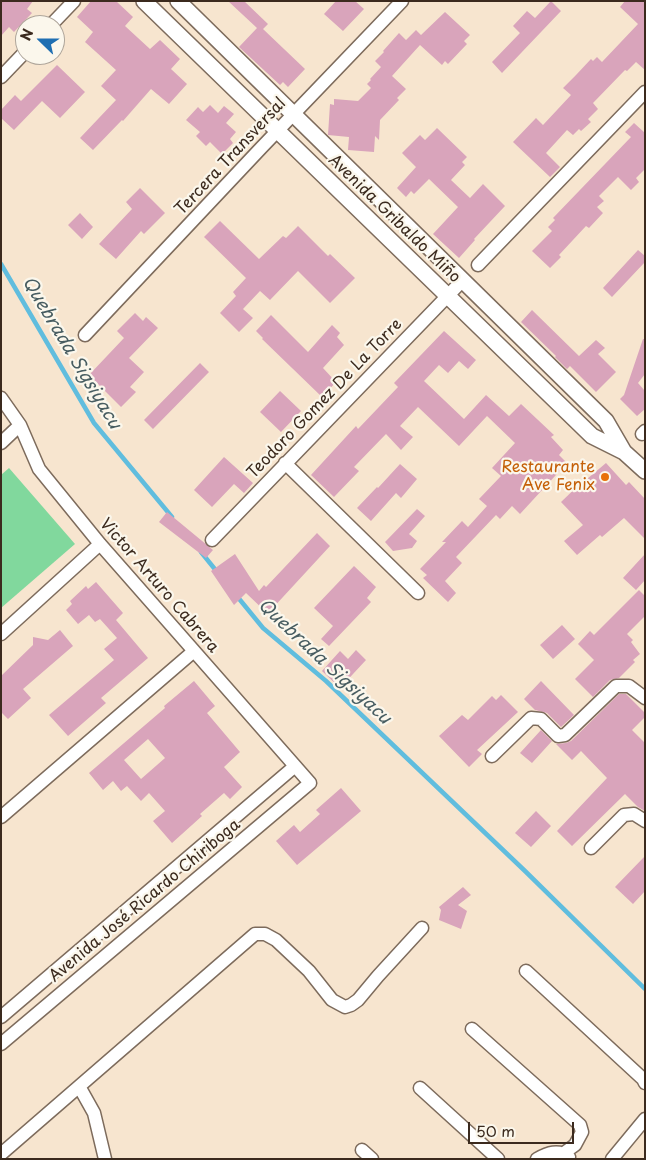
<!DOCTYPE html>
<html>
<head>
<meta charset="utf-8">
<style>
  body { margin:0 }
  #map { position:relative; width:646px; height:1160px; overflow:hidden; background:#f7e5cf; font-family:"Playpen Sans",sans-serif }
  canvas { display:block }
  .frame { position:absolute; inset:0; border:2px solid #3b2a1e; pointer-events:none }
  .north { position:absolute; left:15px; top:15px; width:50px; height:50px; box-sizing:border-box; background:#fbf7ec; border:1px solid #aea59a; border-radius:50%; rotate:292deg; font-size:14px; font-weight:700; line-height:20px; text-align:center; color:#3b2a1e }
  .north::after { content:''; display:block; margin:auto; width:18px; height:22px; background:#1f6fb2; clip-path:polygon(50% 0,100% 100%,50% 72%,0 100%) }
  .scale { position:absolute; left:468px; top:1122px; width:106px; height:22px; box-sizing:border-box; border:2px solid #3b2a1e; border-top:0; padding-left:6px; font-size:15px; line-height:18px; white-space:nowrap; color:#3b2a1e; -webkit-text-stroke:4px #fbf7ec; paint-order:stroke }
</style>
</head>
<body>
<div id="map">
<canvas width="646" height="1160"></canvas>
<div class="frame"></div>
<div class="north">N</div>
<div class="scale">50 m</div>
</div>
<script>
const ctx = document.querySelector('canvas').getContext('2d');
ctx.lineJoin = 'round';
function fill(path, color) { ctx.fillStyle = color; ctx.fill(path, 'evenodd'); }
function trace(path, color, width, dash) { ctx.strokeStyle = color; ctx.lineWidth = width; ctx.lineCap = dash ? 'butt' : 'round'; ctx.setLineDash(dash || []); ctx.stroke(path); }
function drawText(font, color, halo, rows, align = 'center') {
  ctx.font = font + ' "Playpen Sans",sans-serif'; ctx.lineWidth = 4.5; ctx.setLineDash([]); ctx.textBaseline = 'middle'; ctx.strokeStyle = halo; ctx.fillStyle = color; for (const [text, x, y, turn = 0] of rows) {
    ctx.save(); ctx.translate(x, y); ctx.rotate((+turn || 0) * Math.PI / 180); ctx.textAlign = isNaN(turn) ? turn : align; if (halo) ctx.strokeText(text, 0, 0); ctx.fillText(text, 0, 0); ctx.restore();
  }
}
const green = new Path2D(`
  M9 468 75 544 1 608V475Z`);
const stream = new Path2D(`
  M1 264 94 423 172 517
  M201 552 218 573
  M236 595 263 628 326 681 525 871 645 989`);
const building = new Path2D(`
  M1 1H33L27 9 32 13 14 32 9 27 1 36Z
  M91 1H116L133 17 125 26 150 49 160 40 180 59 171 69 187 84 169 104 151 89 123 121 122 120 93 150 80 138 116 100 101 86 116 70 85 42 93 32 77 17Z
  M228 1H244L268 24 263 29 305 69 288 87 283 82 280 85 239 47 257 28Z
  M336 1H355L364 9 343 31 324 14Z
  M551 1 561 11 502 73 492 62 520 33 513 26 527 11 535 18Z
  M625 1H645V70L636 62 627 71 625 70 593 103 598 109 588 119 591 122 581 131 579 129 573 135 567 130 546 153 560 167 550 177 513 142 536 118 543 125 571 95 563 88 576 75 591 59 593 61 597 57 602 62 638 24 620 7Z
  M445 12 470 35 464 41 467 44 448 64 445 61 442 65 420 45 392 76 406 89 397 98 399 100 380 120 379 140 375 136 374 152 348 150 349 137 328 135 330 104 334 105V99L358 101 371 88 367 84 371 80 370 79 381 67 375 61 384 52 383 51 399 33 406 40 416 30 421 35Z
  M57 65 85 92 60 118 42 101 14 130 1 118V110L15 95 21 101Z
  M210 105 218 113 224 106 234 114 226 123 236 132 230 139 233 143 222 154 210 142 206 146 196 136 200 132 186 120 198 107 203 112Z
  M634 123 645 133V169L636 178 639 182 631 190 618 177 599 196 604 201 597 207 603 213 589 228 586 226 559 255 561 257 550 268 532 251 552 231 548 227 555 220 553 218 631 137 625 132Z
  M437 128 467 157 462 162 465 165 451 180 470 198 483 184 505 206 474 239 475 240 459 258 433 234 458 207 429 179 414 194 411 191 406 197 397 188 416 167 402 153 420 135 425 140Z
  M140 188 165 213 144 234 141 231 116 259 99 244 132 209 126 202Z
  M80 213 93 227 82 239 68 225Z
  M220 221 259 259 283 236 286 238 298 226 328 256 330 254 355 278 330 303 298 271 270 300 260 291 243 309 253 318 239 332 220 313 236 296 233 292 246 278 204 237Z
  M638 250 645 256V262L612 297 603 288Z
  M532 310 579 356 596 340 605 348 598 354 616 372 596 392 570 366 567 369 555 357 556 356 521 322Z
  M135 313 143 321 146 317 158 328 129 358 144 372 130 387 136 392 121 407 89 375 124 338 117 331Z
  M271 315 308 352 332 325 340 333 337 337 344 345 323 368 336 382 322 397 262 339 263 338 256 331Z
  M444 331 476 360 468 369 459 361 448 373 439 365 424 381 464 419 486 395 509 416 521 404 554 435 551 437 563 450 559 455 567 463 520 514 512 506 500 519 496 515 456 557 462 563 445 581 456 593 448 602 423 578 427 575 420 569 446 542H442L462 521 468 527 487 506 479 499 501 476 492 468 515 443 487 416 459 446 418 407 400 426 413 437 401 450 386 434 354 467 359 471 334 497 311 475 356 426 358 429 398 387 394 383Z
  M643 339H645V374L638 383 645 391V409L637 416 620 399 624 395Z
  M200 363 209 372 153 429 144 420Z
  M280 391 301 411 281 432 260 412Z
  M224 457 253 483 244 493 234 484 212 507 194 490Z
  M606 463 626 485 629 482 645 499V539L624 518 602 537 600 535 577 555 564 541 583 525 561 502 586 478 587 479Z
  M400 464 417 479 401 498 396 493 371 521 357 508 377 487 378 488Z
  M417 509 425 516 409 534 417 541 412 548 393 551 385 542Z
  M167 512 213 550 206 558 159 522Z
  M317 533 330 546 271 610 272 613 269 615 246 593 234 605 211 571 235 554 259 591 264 585 266 587Z
  M645 554V580L636 590 623 578Z
  M354 566 376 587 367 598 371 602 329 646 321 639 333 626 314 608Z
  M96 582 123 613 116 620 148 658 101 698 106 703 68 736 49 715 114 660 104 649 117 638 100 619 95 622 89 615 78 624 66 610 72 604 70 601 86 586 88 589Z
  M639 590 645 596V616L627 634 633 640 631 642 640 654 633 660 635 662 619 678 610 680 593 697 575 679 594 660 578 644 590 631 594 635Z
  M562 625 575 639 553 659 540 645Z
  M60 630 73 646 23 689 31 698 8 719 1 712V676L33 645V637L48 640Z
  M356 650 366 660 340 688 322 671 340 651 348 659Z
  M194 681 215 706 207 713 240 752 224 767 242 787 230 799 224 793 200 814 202 816 172 843 153 821 165 811 149 793 141 801 127 786 121 791 113 781 103 790 89 773 165 708 164 706ZM148 739 165 758 141 779 124 760Z
  M541 681 574 715 561 727 547 713 535 710 524 699Z
  M619 694H626L645 713V717L632 730 645 743V811L638 807 625 794 572 846 557 831 607 778 581 751 572 760 556 744 566 743 571 741Z
  M501 695 518 712 477 750 482 754 469 767 439 736 462 715 468 720 492 696 496 700Z
  M541 730 552 741 532 763 520 753Z
  M341 788 361 811 297 865 276 841 294 825 300 832 320 814 316 810Z
  M536 811 551 826 531 847 515 833Z
  M645 856V891L633 904 615 887Z
  M463 887 471 895 458 905 467 911 461 929 439 920 441 910 439 907Z`);
const minor = new Path2D(`
  M51 25 74 1
  M1 77 25 52
  M478 265 645 92
  M85 335 261 148 402 1
  M1 398 20 425 39 469 100 544 310 783 1 1044
  M642 434 645 431
  M1 443 20 425
  M285 463 418 593
  M212 540 462 281
  M1 634 100 544
  M492 756 531 718 541 719 558 736 565 735 616 686H629L645 698
  M1 817 194 651
  M591 848 624 815 634 814 645 821
  M526 971 643 1079 645 1083
  M1 1017 294 767
  M472 1029 580 1125 582 1132 575 1145 564 1153
  M80 1088 94 1113 105 1159
  M420 1088 498 1159
  M362 1150 372 1159
  M1 1154 255 934H265L276 940 309 971 332 1000 345 1007 351 1005 358 1000 378 976 422 928
  M537 1159C548 1153 558 1149 569 1157
  M612 1159 645 1119`);
const tertiary = new Path2D(`
  M144 1 592 436 624 452
  M178 1 606 421 624 452 645 471`);
const markers = [
  [605,477,5,"#e8710a"]
];
const streetNames = [
  ["Tercera Transversal",231,157,-47],
  ["Avenida Gribaldo Miño",394,219,44],
  ["Teodoro Gomez De La Torre",325,399,-46],
  ["Victor Arturo Cabrera",159,586,49],
  ["Avenida José Ricardo Chiriboga",145,901,-40]
];
const foodNames = [
  ["Restaurante",595,468],
  ["Ave Fenix",595,486]
];
const waterNames = [
  ["Quebrada Sigsiyacu",71,353,59],
  ["Quebrada Sigsiyacu",324,662,43]
];
fill(green, '#81d89d');
trace(stream, '#60bdde', 4.5);
fill(building, '#d9a4bb');
trace(minor, '#7d6b5c', 15);
trace(tertiary, '#7d6b5c', 18);
trace(minor, '#fff', 12);
trace(tertiary, '#fff', 15);
for (const [x, y, r, color] of markers) { const dot = new Path2D(); dot.arc(x, y, r, 0, 2 * Math.PI); ctx.fillStyle = color; ctx.fill(dot); trace(dot, '#fbf7ec', 2); }
drawText('16px', '#3b2a1e', '#fbf7ec', streetNames);
drawText('16px', '#c56008', '#fbf7ec', foodNames, 'right');
drawText('italic 18px', '#485d61', '#fbf7ec', waterNames);
</script>
</body>
</html>
